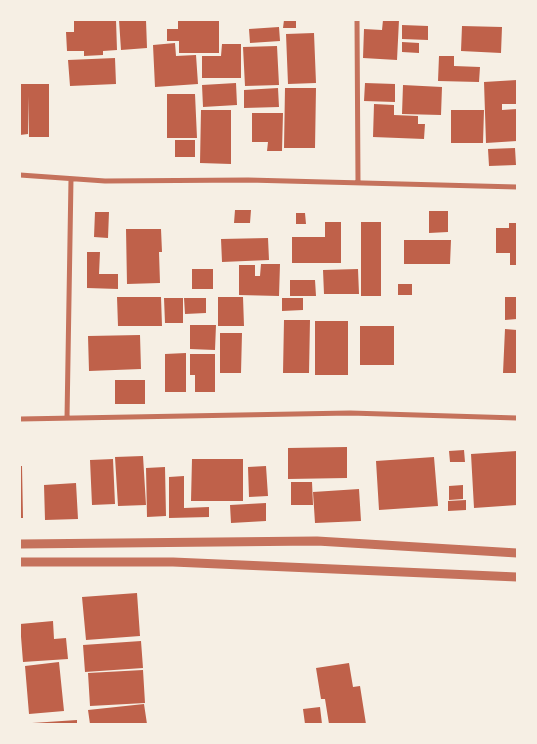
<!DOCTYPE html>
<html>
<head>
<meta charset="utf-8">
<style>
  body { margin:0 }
  #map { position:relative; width:537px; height:744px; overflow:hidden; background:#f6efe4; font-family:Barlow,sans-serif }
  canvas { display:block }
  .frame { position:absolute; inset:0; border:21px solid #f6efe4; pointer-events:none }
</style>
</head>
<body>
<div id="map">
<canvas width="537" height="744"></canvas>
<div class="frame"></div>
</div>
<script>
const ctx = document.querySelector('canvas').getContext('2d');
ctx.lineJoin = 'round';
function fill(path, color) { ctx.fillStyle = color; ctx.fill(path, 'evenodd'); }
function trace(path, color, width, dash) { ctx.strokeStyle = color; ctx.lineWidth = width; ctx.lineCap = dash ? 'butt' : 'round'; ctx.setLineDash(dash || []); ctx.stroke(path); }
const building = new Path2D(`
  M74 20H116L117 50 103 51V55L84 56V51H67L66 32H74Z
  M119 20H146L147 48 121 50Z
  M178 20 219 21V53H179V41H167V29H178Z
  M284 20H296V28H283Z
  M383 20H399L397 60 363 58 364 29 382 30Z
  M402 25 428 26V40L402 39Z
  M462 26 502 27 501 53 461 51Z
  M279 27 280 41 250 43 249 29Z
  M314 33 316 83 288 84 286 34Z
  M402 42 419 43V53L402 52Z
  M175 43 176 56 196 55 198 84 155 87 153 45Z
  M222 44H241V78H202V56H221Z
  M277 46 279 85 245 86 243 47Z
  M439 56H454V66L480 67 479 82 438 81Z
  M115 58 116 84 70 86 68 60Z
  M517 80V104H502V110L517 109V141L486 143 484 82Z
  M236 83 237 105 203 107 202 85Z
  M365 83 395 84V102L364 101Z
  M20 84H49V137H29L28 96V134L20 135Z
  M403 85 442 87 441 115 402 114Z
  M278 88 279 107 244 108V90Z
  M285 88H316L315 148H284Z
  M167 94H195L197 138H167Z
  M374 104 394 105V115L418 116V124H425L424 139 373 137Z
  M201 110H231V164L200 163Z
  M451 110H484L483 143H451Z
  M252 113H283L282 151H267L268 142H252Z
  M175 140H195V157H175Z
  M515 148 516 165 489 166 488 149Z
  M235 210H251L250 223H234Z
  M429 211H448V232L429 233Z
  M95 212H109L108 238 94 237Z
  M296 213H305L306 224H296Z
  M325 222H341V263H292V237H325Z
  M361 222H381V296H361Z
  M509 223H517V265H510V253H496V228H509Z
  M126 229H161L162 252H159L160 283 127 284Z
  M268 238 269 260 222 262 221 239Z
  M404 240H451L450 264H404Z
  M87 252H100L99 274H118V289L87 288Z
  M261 264H280L279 296 239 295V265H255V276H260Z
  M192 269H213V289H192Z
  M358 269 359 294H324L323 270Z
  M290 280H315L316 296H290Z
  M398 284H412V295H398Z
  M117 297H161L162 326H118Z
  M218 297H243L244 326H218Z
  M505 297H517V319L505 320Z
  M164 298H183V323H165Z
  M184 298H206V313L185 314Z
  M282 298H303V310L282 311Z
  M284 320H310L309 373H283Z
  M315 321H348V375H315Z
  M190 325H216L215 350 190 349Z
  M360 326H394V365H360Z
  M505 329 517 330V373H503Z
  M220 333H242L241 373H220Z
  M140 335 141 369 89 371 88 336Z
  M186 353V392H165V354Z
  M190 354H215V392H195V375H190Z
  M115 380H145V404H115Z
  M347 447V478L288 479V448Z
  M464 450 465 462H450L449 451Z
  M517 451V505L474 508 471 454Z
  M143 456 146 505 118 506 115 457Z
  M434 457 438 506 379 510 376 461Z
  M113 459 115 504 92 505 90 460Z
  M192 459H243V501H191Z
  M20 466H22L23 518H20Z
  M266 466 268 496 249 497 248 467Z
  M165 467 166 516 147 517 146 468Z
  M184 476V508L209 507V517L169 518V477Z
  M291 482H312L313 505H291Z
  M76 483 78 519 45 520 44 485Z
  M463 485V499L449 500V486Z
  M359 489 361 521 315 523 313 492Z
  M466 500V510L448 511V501Z
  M266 503V521L231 523 230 505Z
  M137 593 140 636 86 640 82 597Z
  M53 621 54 639 66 638 68 659 23 662 20 624Z
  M141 641 143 668 85 672 83 645Z
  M59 662 64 711 29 714 25 666Z
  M349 663 353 687 360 686 366 724H329L325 699H321L316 668Z
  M143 670 145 703 90 706 88 673Z
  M144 704 147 724H90L88 710Z
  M320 707 322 724H305L303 709Z
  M77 720V724H32V723Z`);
const minor = new Path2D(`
  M357 20 358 183
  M20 175 105 181 248 180 517 187
  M67 418 71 179
  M20 419 350 413 517 418`);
const tertiary = new Path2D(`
  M20 544 317 541 517 553
  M20 562H173L517 577`);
fill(building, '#bf614a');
trace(minor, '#c5725c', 5);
trace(tertiary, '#c5725c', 9);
</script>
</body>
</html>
